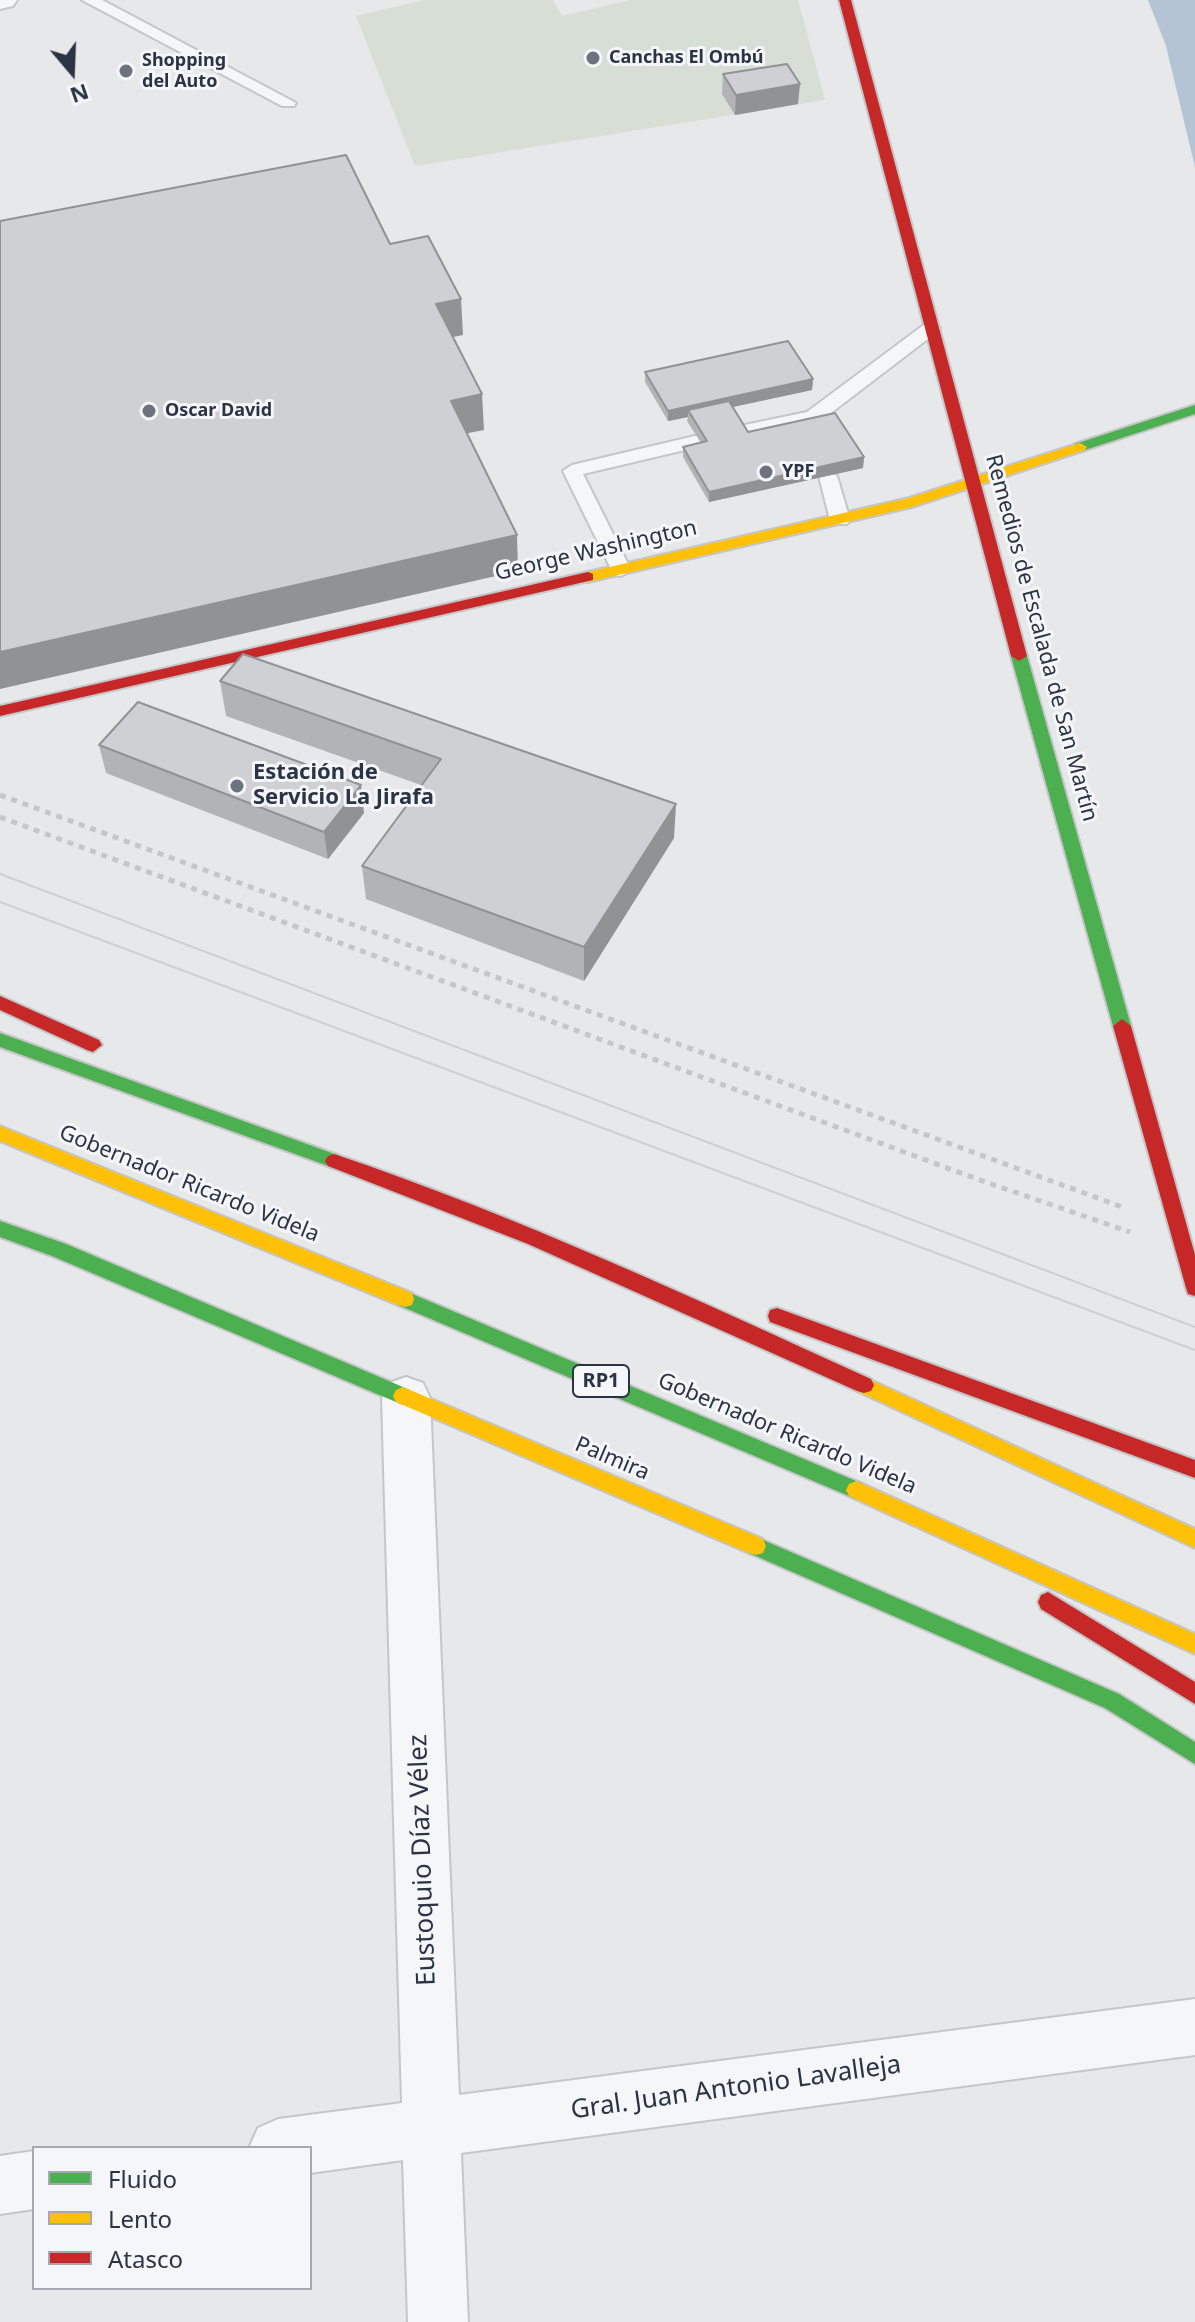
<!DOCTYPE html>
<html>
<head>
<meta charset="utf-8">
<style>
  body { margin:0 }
  #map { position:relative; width:1195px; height:2322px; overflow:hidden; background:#e6e8ea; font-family:"Noto Sans",sans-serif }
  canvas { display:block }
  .legend { position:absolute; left:32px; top:2146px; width:280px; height:144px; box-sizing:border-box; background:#f4f6f9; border:2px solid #a4a8b1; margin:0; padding:10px 14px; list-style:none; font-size:24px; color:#2b3445 }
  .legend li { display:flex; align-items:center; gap:16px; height:40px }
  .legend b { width:40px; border:2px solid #a4a8b1 }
  .north { position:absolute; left:32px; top:32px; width:80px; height:80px; -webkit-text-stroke:6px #f4f6f9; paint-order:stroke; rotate:161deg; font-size:22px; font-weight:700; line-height:32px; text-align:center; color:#2b3445 }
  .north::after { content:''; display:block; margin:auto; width:28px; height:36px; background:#2b3445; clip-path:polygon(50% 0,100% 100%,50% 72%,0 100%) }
</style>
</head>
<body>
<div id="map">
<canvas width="1195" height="2322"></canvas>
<ul class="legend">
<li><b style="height:10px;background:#4caf50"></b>Fluido</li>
<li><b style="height:10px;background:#ffc107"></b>Lento</li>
<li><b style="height:10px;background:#c62828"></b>Atasco</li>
</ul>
<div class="north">N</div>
</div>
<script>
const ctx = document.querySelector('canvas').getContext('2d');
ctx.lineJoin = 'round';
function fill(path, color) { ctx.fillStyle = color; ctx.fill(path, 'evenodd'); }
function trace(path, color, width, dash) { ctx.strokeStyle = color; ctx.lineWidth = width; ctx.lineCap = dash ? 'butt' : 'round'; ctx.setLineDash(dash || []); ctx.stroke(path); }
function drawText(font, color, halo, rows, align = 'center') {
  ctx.font = font + ' "Noto Sans",sans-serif'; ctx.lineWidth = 6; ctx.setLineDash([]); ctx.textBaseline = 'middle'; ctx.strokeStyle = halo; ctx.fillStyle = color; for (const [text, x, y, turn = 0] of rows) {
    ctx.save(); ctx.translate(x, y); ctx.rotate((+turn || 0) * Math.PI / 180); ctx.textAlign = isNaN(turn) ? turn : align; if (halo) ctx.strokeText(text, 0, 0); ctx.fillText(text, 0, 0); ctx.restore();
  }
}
const green = new Path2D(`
  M424 0H553L562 16 631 0H798L825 100 415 166 356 16Z`);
const water = new Path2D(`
  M1148 0H1195V167L1166 46Z`);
const path = new Path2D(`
  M0 795 1125 1208
  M0 817 977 1179 1130 1232`);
const lane = new Path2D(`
  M82 0H102L296 103 294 106H282Z
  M931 323 940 328 937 332 823 419 822 432H808L805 424 740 438 731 432 740 426 807 412 925 324Z
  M699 435 708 441 706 445 583 474 631 570 621 576 614 575 563 471 572 465Z
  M828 470 837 476 850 520 847 524H833L830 520 819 476Z`);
const street = new Path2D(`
  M0 0H17L13 6 0 9Z
  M406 1377 423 1383 430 1398 459 2095 1195 1999V2055L461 2153 468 2322H408L403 2160 310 2173V2148H249L258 2128 278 2119 402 2103 382 1398 389 1383Z
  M34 2151V2209L0 2214V2156Z`);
const fast = new Path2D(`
  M1195 405V414L1085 450 1080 451 1073 447 1075 444Z
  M1019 651 1027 656 1131 1026 1122 1033 1113 1026 1011 656Z
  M0 1033 340 1156 343 1161 340 1166 334 1168 0 1047Z
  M0 1221 66 1244 410 1390 413 1396 410 1402 403 1405 396 1402 52 1256 0 1237Z
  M405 1291 863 1484 866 1490 863 1496 856 1499 849 1496 398 1305 396 1299 398 1293Z
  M756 1537 1119 1694 1195 1742V1764L1105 1708 749 1553 746 1546 749 1539Z`);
const slow = new Path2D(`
  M1080 443 1087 447 1085 450 912 507 588 582 581 577 588 572 909 498Z
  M0 1126 412 1293 414 1299 412 1305 405 1307 398 1305 0 1141Z
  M864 1377 1195 1529V1548L857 1391 854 1385 857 1379Z
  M403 1387 763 1539 766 1546 763 1553 756 1555 749 1553 396 1402 393 1396 396 1390Z
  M856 1481 1195 1634V1654L849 1496 846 1490 849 1484Z`);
const jam = new Path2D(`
  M839 0H851L1027 656 1019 661 1011 656Z
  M588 572 593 574V580L0 716V706Z
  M0 996 99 1040 102 1045 93 1052 87 1050 0 1010Z
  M1122 1019 1131 1026 1195 1255V1296L1188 1294 1186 1288 1113 1026Z
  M334 1154C518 1216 695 1299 871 1379L874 1385 871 1391 864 1393 857 1391 528 1244 328 1166 325 1161 328 1156Z
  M777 1308 1195 1460V1478L770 1322 768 1316 770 1310Z
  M1048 1592 1195 1682V1704L1041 1609 1038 1602 1041 1595Z`);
const tram = new Path2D(`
  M0 874 1195 1327
  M0 902 1195 1350`);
const wall = new Path2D(`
  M723 74 798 104 735 115 722 94Z
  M645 372 813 379 812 390 732 407 748 432 864 457 863 468 709 502 683 457V447L701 443 687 421 688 417 668 421 645 382Z
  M220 681 674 838 584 981 366 899 362 866 421 785 226 716Z
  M99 745 364 813 328 859 106 773Z`);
const shadedWall = new Path2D(`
  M800 84 798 104 735 115 736 95Z
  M461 299 463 335 438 340 436 304Z
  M813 379 812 390 691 416 688 410V417L668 421V411Z
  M482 394 484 430 453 436 451 401Z
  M864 457 863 468 709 502V492Z
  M517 535 518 571 0 689V652Z
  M361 785 364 813 328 859 324 832Z
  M676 804 674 838 584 981V947Z`);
const building = new Path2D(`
  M787 64 800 84 736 95 723 74Z
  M346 155 390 244 428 236 461 299 436 304 482 394 451 401 517 535 0 652V221Z
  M788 341 813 379 668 411 645 372Z
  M729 401 748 432 835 413 864 457 709 492 683 447 707 441 688 410Z
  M243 654 676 804 584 947 362 866 441 759 220 681Z
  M138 702 361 785 324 832 99 745Z`);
const markers = [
  [593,58,8,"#6c737f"],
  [126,71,8,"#6c737f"],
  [149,411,8,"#6c737f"],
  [766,472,8,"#6c737f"],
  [237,786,8,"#6c737f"]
];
const farPoinames = [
  ["Canchas El Ombú",609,58],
  ["Shopping",142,61],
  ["del Auto",142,82],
  ["Oscar David",165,411],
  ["YPF",782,472]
];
const shields = [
  [601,1381,56]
];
const shieldNames = [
  ["RP1",601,1381]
];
const streetNames = [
  ["George Washington",596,551,-13],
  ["Remedios de Escalada de San Martín",1041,638,75],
  ["Gobernador Ricardo Videla",189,1184,22],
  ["Gobernador Ricardo Videla",787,1434,23],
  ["Palmira",612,1459,23]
];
const poiNames = [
  ["Estación de",253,773],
  ["Servicio La Jirafa",253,798]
];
const nearStreetnames = [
  ["Eustoquio Díaz Vélez",423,1860,-92],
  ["Gral. Juan Antonio Lavalleja",736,2088,-8]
];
fill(green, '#d6ded6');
fill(water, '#b4c4d5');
trace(lane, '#c4c6c8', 4);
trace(street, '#c4c6c8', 4);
trace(fast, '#c4c6c8', 4);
trace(slow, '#c4c6c8', 4);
trace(jam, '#c4c6c8', 4);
trace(path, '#c5c6ca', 5, [6, 6]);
fill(lane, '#f5f6f7');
fill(street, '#f5f6f7');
fill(fast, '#4caf50');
fill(slow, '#ffc107');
fill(jam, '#c62828');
trace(tram, '#cecfd2', 2);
fill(wall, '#b1b3b5');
fill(shadedWall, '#909294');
fill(building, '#ced0d3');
trace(building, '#909294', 2);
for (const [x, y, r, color] of markers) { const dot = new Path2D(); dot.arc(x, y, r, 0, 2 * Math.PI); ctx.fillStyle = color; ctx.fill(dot); trace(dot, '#f4f6f9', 3); }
drawText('bold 18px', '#2b3445', '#f4f6f9', farPoinames, 'left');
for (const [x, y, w] of shields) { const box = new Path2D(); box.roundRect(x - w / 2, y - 16, w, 32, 6); ctx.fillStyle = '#f4f6f9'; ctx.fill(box); trace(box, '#2b3445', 2); }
drawText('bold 20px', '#2b3445', null, shieldNames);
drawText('22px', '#2b3445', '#f4f6f9', streetNames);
drawText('bold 22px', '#2b3445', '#f4f6f9', poiNames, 'left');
drawText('26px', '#2b3445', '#f4f6f9', nearStreetnames);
</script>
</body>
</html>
